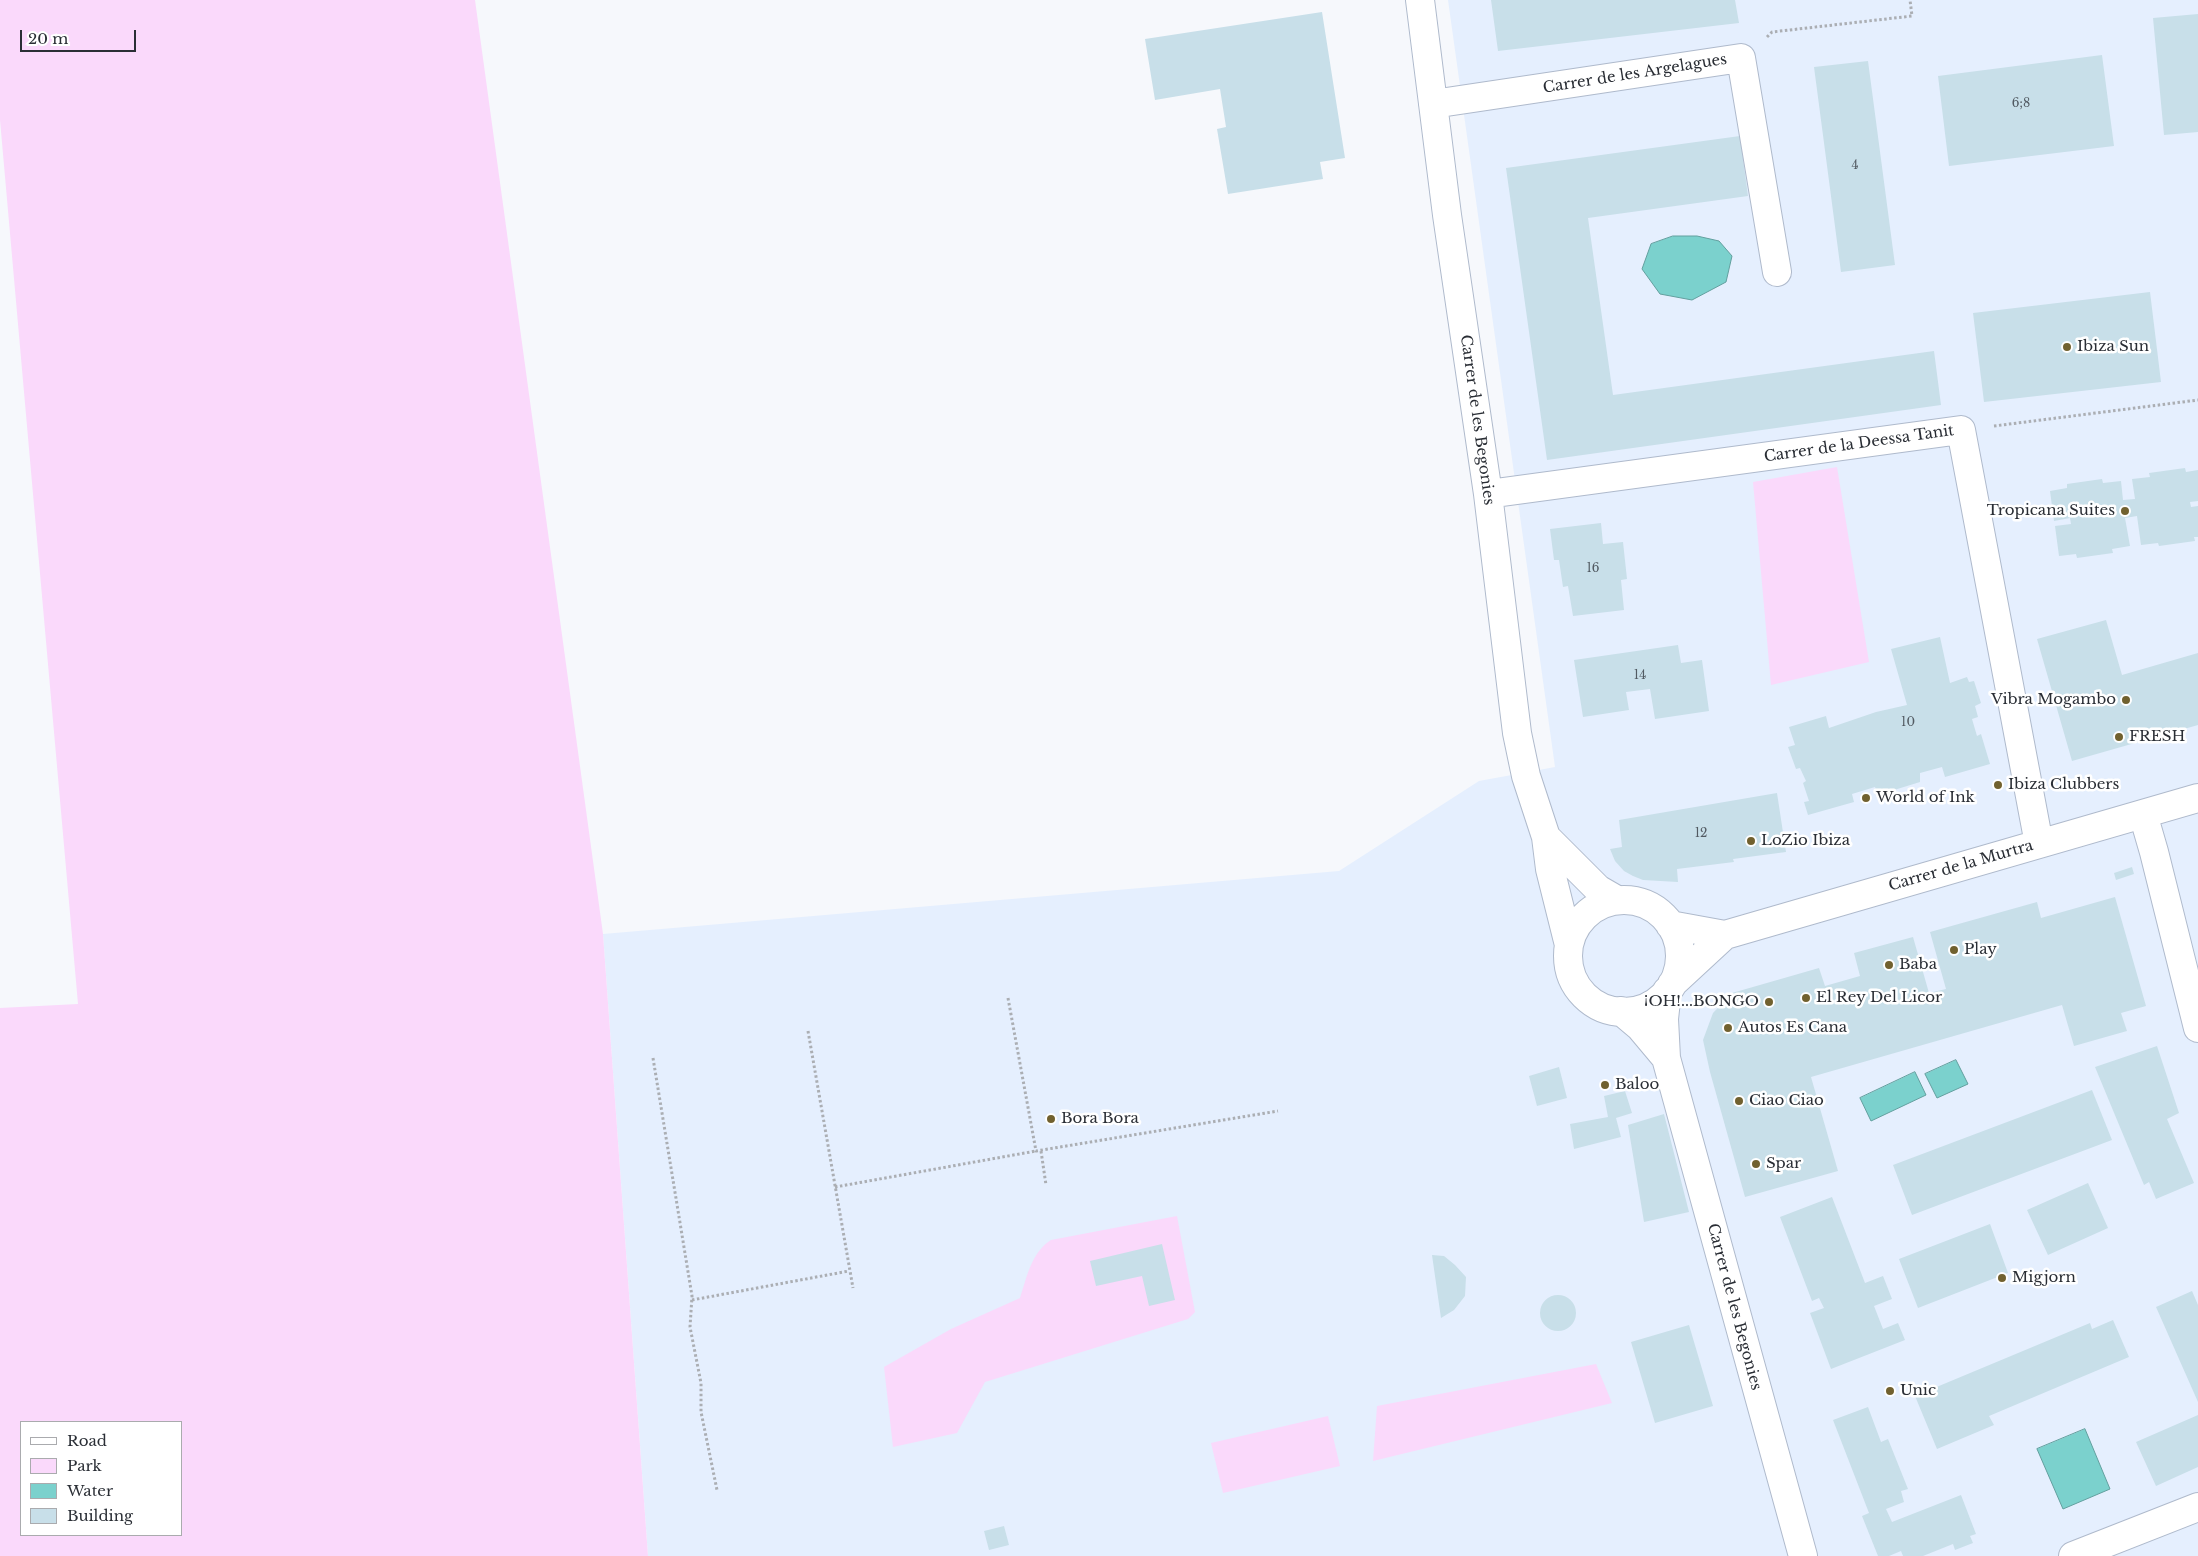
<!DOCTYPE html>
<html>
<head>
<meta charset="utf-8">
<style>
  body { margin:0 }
  #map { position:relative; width:2198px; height:1556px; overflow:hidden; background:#f6f8fc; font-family:"Libre Baskerville",serif }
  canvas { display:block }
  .legend { position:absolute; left:20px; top:1421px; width:162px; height:115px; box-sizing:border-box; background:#fff; border:1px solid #aaabae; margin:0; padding:6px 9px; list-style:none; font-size:15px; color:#2a2e35 }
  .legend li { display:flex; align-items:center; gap:10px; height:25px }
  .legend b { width:25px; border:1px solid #aaabae }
  .scale { position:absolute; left:20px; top:30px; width:116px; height:22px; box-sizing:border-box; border:2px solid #2a2e35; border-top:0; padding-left:6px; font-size:15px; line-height:18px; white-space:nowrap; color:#2a2e35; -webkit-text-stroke:4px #fff; paint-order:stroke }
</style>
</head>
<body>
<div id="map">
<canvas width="2198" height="1556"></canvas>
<ul class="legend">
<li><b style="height:6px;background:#fff"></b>Road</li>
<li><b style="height:14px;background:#fad9fb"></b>Park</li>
<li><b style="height:14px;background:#7bd1cd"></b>Water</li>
<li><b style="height:14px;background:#c8dfe9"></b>Building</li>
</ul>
<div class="scale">20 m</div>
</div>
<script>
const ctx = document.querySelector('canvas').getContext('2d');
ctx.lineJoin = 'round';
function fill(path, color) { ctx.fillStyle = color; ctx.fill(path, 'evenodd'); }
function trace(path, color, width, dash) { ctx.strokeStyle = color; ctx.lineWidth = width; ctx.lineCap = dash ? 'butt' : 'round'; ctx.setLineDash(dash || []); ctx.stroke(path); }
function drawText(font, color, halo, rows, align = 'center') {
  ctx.font = font + ' "Libre Baskerville",serif'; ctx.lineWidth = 5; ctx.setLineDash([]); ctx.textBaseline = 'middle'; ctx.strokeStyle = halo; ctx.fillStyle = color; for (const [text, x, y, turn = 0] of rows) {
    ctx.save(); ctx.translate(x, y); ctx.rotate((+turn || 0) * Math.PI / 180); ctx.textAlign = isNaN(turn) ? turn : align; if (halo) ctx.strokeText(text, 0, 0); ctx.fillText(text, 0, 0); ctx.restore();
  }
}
const built = new Path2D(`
  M1448 0H2198V1556H648L603 934 1339 871 1479 781 1555 767Z`);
const green = new Path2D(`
  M0 0H475L603 934 648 1556H0V1008L78 1004 0 120ZM21 1422H181V1535H21Z
  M1837 467 1869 662 1771 685 1753 482Z
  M1177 1216 1195 1312 1188 1319 985 1382 957 1433 893 1447 884 1367 951 1329 1020 1298C1027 1277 1031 1253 1051 1240Z
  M1596 1364 1612 1403 1373 1461 1377 1406Z
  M1328 1416 1340 1466 1223 1493 1211 1443Z`);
const water = new Path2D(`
  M1673 236H1697L1719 241 1732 256 1726 282 1692 300 1660 294 1642 269 1651 244Z
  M1956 1060 1968 1084 1937 1098 1925 1074Z
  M1915 1072 1926 1095 1871 1121 1860 1098Z
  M2085 1429 2110 1489 2063 1509 2037 1449Z`);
const building = new Path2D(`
  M1491 0H1735L1739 23 1498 51Z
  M1322 12 1345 158 1320 162 1323 179 1228 194 1217 129 1226 127 1220 89 1155 100 1145 39Z
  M2198 14V132L2164 135 2153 18Z
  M2102 55 2114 146 1949 166 1938 76Z
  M1868 61 1895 265 1841 272 1814 67Z
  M1740 136 1748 196 1588 218 1613 395 1934 351 1941 405 1547 460 1506 168Z
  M2150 292 2161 382 1984 402 1973 313Z
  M2185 468 2186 472 2198 470V501L2190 502 2191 507 2198 506V537H2194L2195 541 2159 546 2158 543 2141 545 2137 516 2125 518 2130 546 2112 549 2113 553 2077 558 2076 554 2059 556 2055 526 2071 524 2070 518 2054 521 2050 491 2067 488V484L2102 479 2103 483 2121 481 2123 500 2135 499 2132 479 2150 477 2149 473Z
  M1601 523 1603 544 1623 542 1627 579 1621 580 1624 610 1573 616 1568 586 1563 587 1559 560H1554L1550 529Z
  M2106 620 2122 675 2198 653V725L2072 761 2037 639Z
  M1940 637 1950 683 1967 677 1969 682 1974 681 1981 703 1975 706 1978 717 1972 719 1977 736 1981 734 1990 764 1945 777 1942 767 1920 773V782L1878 795 1875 787 1852 794 1854 802 1808 815 1804 802 1809 801 1803 783 1806 781 1800 768 1796 769 1788 747 1795 745 1789 727 1826 716 1829 728 1876 712 1907 705 1891 649Z
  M1678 645 1681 663 1702 660 1709 711 1655 719 1650 689 1626 692 1629 710 1583 717 1574 660Z
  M1777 793 1786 852 1733 859 1734 862 1677 869 1678 882 1643 880 1633 876 1624 871 1615 861 1610 849 1622 847 1619 820Z
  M2132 867 2134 874 2116 880 2114 873Z
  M2115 897 2146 1006 2121 1013 2127 1031 2074 1046 2062 1005 1811 1077 1838 1171 1745 1197 1710 1072 1703 1040 1713 1013 1732 993 1819 968 1825 986 1860 976 1854 953 1913 937 1929 993 1946 989 1930 932 2037 902 2041 918Z
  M2157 1046 2179 1113 2167 1119 2194 1183 2156 1199 2149 1182 2144 1185 2095 1067Z
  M1559 1067 1567 1098 1537 1106 1529 1076Z
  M2092 1090 2112 1140 1912 1215 1893 1165Z
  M1625 1091 1632 1113 1616 1118 1621 1137 1574 1149 1570 1124 1608 1117 1604 1096Z
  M1664 1114 1689 1212 1644 1222 1628 1125Z
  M2088 1183 2108 1228 2048 1255 2027 1210Z
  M1832 1197 1865 1283 1883 1276 1892 1299 1874 1306 1883 1329 1898 1323 1905 1340 1831 1369 1810 1313 1824 1308 1819 1298 1812 1301 1780 1217Z
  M1990 1224 2008 1273 1918 1308 1899 1259Z
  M1162 1244 1175 1300 1149 1306 1142 1276 1096 1286 1090 1261Z
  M1432 1255 1444 1256 1455 1265 1466 1277 1465 1296 1454 1310 1441 1318Z
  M2192 1291 2198 1305V1402L2156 1307Z
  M1540 1313a18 18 0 1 1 36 0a18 18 0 1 1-36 0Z
  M2113 1320 2129 1357 1989 1416 1994 1425 1937 1449 1915 1396 2090 1323 2092 1329Z
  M1689 1325 1713 1406 1655 1423 1631 1342Z
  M1868 1407 1881 1442 1888 1439 1908 1489 1901 1491 1904 1502 1886 1509 1892 1522 1961 1495 1976 1534 1970 1536 1973 1543 1955 1550 1953 1544 1923 1556H1903L1901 1551 1889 1556H1878L1862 1516 1869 1513 1833 1420Z
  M2198 1415V1467L2156 1486 2136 1442Z
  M1004 1526 1009 1545 989 1550 984 1531Z`);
const path = new Path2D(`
  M1767 37 1772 32 1912 16 1910 0
  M1994 426 2198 400
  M1008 998 1036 1151 1278 1111
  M808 1031 853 1288
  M653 1058 692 1296 690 1327 701 1383V1412L717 1490
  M1041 1151 1046 1185
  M835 1187 1036 1151
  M692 1300 849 1271`);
const minor = new Path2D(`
  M1420 0 1447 215 1488 494 1517 733 1526 776 1546 837 1550 869 1569 945
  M1433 104 1741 58 1777 272
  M1488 494 1961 430 2039 844
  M2143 814 2154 852 2198 1028
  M1546 837 1598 889 1617 900
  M1568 956a56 56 0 1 1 112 0a56 56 0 1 1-112 0Z
  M1670 925 1725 935 2198 798
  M1672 984 1725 935
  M1667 991 1664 1019 1666 1058 1803 1556
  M1621 1011 1640 1027 1666 1058
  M2073 1556 2198 1507`);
const markers = [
  [2067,347,5,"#71612f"],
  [2125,511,5,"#71612f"],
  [2126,700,5,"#71612f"],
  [2119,737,5,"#71612f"],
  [1998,785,5,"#71612f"],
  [1866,798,5,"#71612f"],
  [1751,841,5,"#71612f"],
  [1954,950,5,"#71612f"],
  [1889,965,5,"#71612f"],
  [1806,998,5,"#71612f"],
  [1769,1002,5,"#71612f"],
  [1728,1028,5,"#71612f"],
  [1605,1085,5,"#71612f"],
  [1739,1101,5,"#71612f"],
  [1051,1119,5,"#71612f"],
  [1756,1164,5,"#71612f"],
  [2002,1278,5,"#71612f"],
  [1890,1391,5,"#71612f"]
];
const numberNames = [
  ["6;8",2021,104],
  ["4",1855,166],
  ["16",1593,569],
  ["14",1640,676],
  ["10",1908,723],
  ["12",1701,834]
];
const streetNames = [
  ["Carrer de les Argelagues",1635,74,-9],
  ["Carrer de les Begonies",1477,420,82],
  ["Carrer de la Deessa Tanit",1859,444,-8],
  ["Carrer de la Murtra",1961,866,-16],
  ["Carrer de les Begonies",1734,1307,75]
];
const poiNames = [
  ["Ibiza Sun",2077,347],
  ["Tropicana Suites",2115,511,"right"],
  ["Vibra Mogambo",2116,700,"right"],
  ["FRESH",2129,737],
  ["Ibiza Clubbers",2008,785],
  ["World of Ink",1876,798],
  ["LoZio Ibiza",1761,841],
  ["Play",1964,950],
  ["Baba",1899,965],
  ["El Rey Del Licor",1816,998],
  ["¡OH!...BONGO",1759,1002,"right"],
  ["Autos Es Cana",1738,1028],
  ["Baloo",1615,1085],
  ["Ciao Ciao",1749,1101],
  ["Bora Bora",1061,1119],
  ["Spar",1766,1164],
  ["Migjorn",2012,1278],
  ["Unic",1900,1391]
];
fill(built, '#e5effe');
fill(green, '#fad9fb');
fill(water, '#7bd1cd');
trace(water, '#63a09f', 1);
fill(building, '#c8dfe9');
trace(minor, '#afbacc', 30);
trace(path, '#abaeb3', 3, [2.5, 2.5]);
trace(minor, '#fff', 28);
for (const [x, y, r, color] of markers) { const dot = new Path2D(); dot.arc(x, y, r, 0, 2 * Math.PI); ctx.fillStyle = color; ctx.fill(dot); trace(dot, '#fff', 2); }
drawText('12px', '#525a62', null, numberNames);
drawText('15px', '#2a2e35', '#fff', streetNames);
drawText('15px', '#2a2e35', '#fff', poiNames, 'left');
</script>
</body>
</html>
